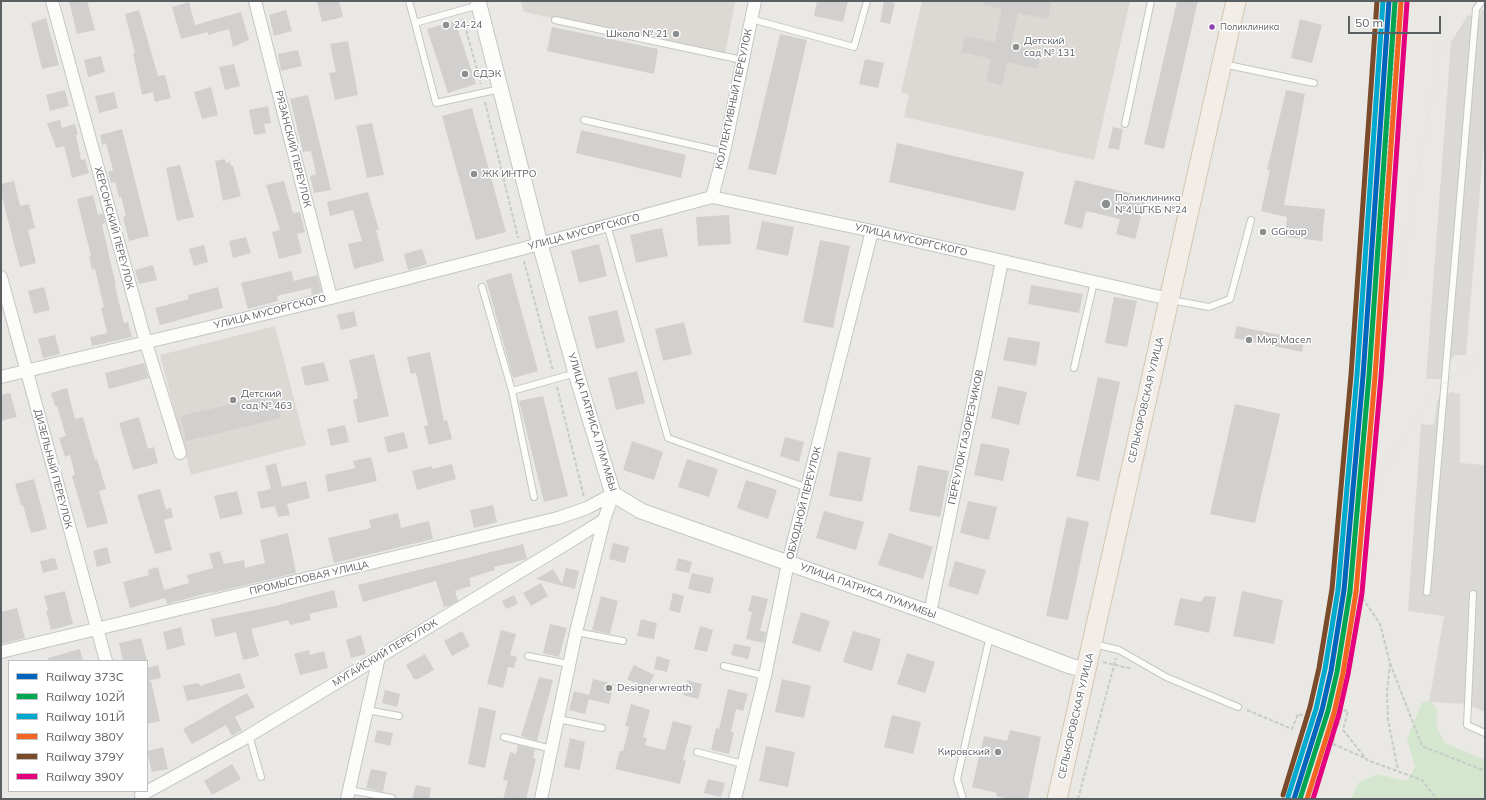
<!DOCTYPE html>
<html>
<head>
<meta charset="utf-8">
<style>
  body { margin:0 }
  #map { position:relative; width:1486px; height:800px; overflow:hidden; background:#eae8e4; font-family:Mulish,sans-serif }
  canvas { display:block }
  .frame { position:absolute; inset:0; border:2px solid #5a5f62; pointer-events:none }
  .legend { position:absolute; left:8px; top:660px; width:140px; height:132px; box-sizing:border-box; background:#fff; border:1px solid #bdbfc0; margin:0; padding:5px 7px; list-style:none; font-size:12px; color:#5a5f62 }
  .legend li { display:flex; align-items:center; gap:8px; height:20px }
  .legend b { width:20px; border:1px solid #bdbfc0 }
  .scale { position:absolute; left:1348px; top:16px; width:93px; height:18px; box-sizing:border-box; border:2px solid #5a5f62; border-top:0; padding-left:5px; font-size:12px; line-height:14px; white-space:nowrap; color:#5a5f62; -webkit-text-stroke:3px #fff; paint-order:stroke }
</style>
</head>
<body>
<div id="map">
<canvas width="1486" height="800"></canvas>
<div class="frame"></div>
<ul class="legend">
<li><b style="height:5px;background:#0065bd"></b>Railway 373C</li>
<li><b style="height:5px;background:#00a651"></b>Railway 102Й</li>
<li><b style="height:5px;background:#00a9ce"></b>Railway 101Й</li>
<li><b style="height:5px;background:#f26522"></b>Railway 380У</li>
<li><b style="height:5px;background:#7a4b2a"></b>Railway 379У</li>
<li><b style="height:5px;background:#e5007d"></b>Railway 390У</li>
</ul>
<div class="scale">50 m</div>
</div>
<script>
const ctx = document.querySelector('canvas').getContext('2d');
ctx.lineJoin = 'round';
function fill(path, color) { ctx.fillStyle = color; ctx.fill(path, 'evenodd'); }
function trace(path, color, width, dash) { ctx.strokeStyle = color; ctx.lineWidth = width; ctx.lineCap = dash ? 'butt' : 'round'; ctx.setLineDash(dash || []); ctx.stroke(path); }
function drawText(font, color, halo, rows, align = 'center') {
  ctx.font = font + ' Mulish,sans-serif'; ctx.lineWidth = 3; ctx.setLineDash([]); ctx.textBaseline = 'middle'; ctx.strokeStyle = halo; ctx.fillStyle = color; for (const [text, x, y, turn = 0] of rows) {
    ctx.save(); ctx.translate(x, y); ctx.rotate((+turn || 0) * Math.PI / 180); ctx.textAlign = isNaN(turn) ? turn : align; if (halo) ctx.strokeText(text, 0, 0); ctx.fillText(text, 0, 0); ctx.restore();
  }
}
const industrial = new Path2D(`
  M1481 10H1485V130L1466 355H1454L1440 379H1426L1451 42 1468 15 1480 17Z
  M1451 392 1460 394V463L1485 465V712L1467 704 1429 702 1444 616 1408 611 1421 424 1434 425 1437 401Z`);
const education = new Path2D(`
  M521 1H735L725 55 524 12Z
  M922 1H1130L1094 160 904 117 909 95 901 92Z
  M275 326 306 445 191 475 160 355Z`);
const green = new Path2D(`
  M1430 701 1437 709V728L1445 743 1485 760V799H1351L1358 783 1377 774 1407 781 1415 767 1407 739 1422 702Z`);
const building = new Path2D(`
  M69 1H87L95 30 77 34Z
  M317 1H339L343 17 322 22Z
  M817 1H848L843 22 814 16Z
  M884 1 895 3 890 24 880 22Z
  M984 1 1051 2 1048 19 1018 13 1011 45 1041 52 1038 69 1007 62 1002 85 986 81 991 59 961 52 965 36 995 42 1002 9 983 5Z
  M1177 1H1198L1164 149 1144 144Z
  M189 2 195 25 241 12 249 40 233 47 229 29 208 35V32L181 39 172 7Z
  M139 10 158 76 165 75 171 98 155 102 153 92 142 95 133 53H135L125 14Z
  M286 10 292 31 274 36 269 15Z
  M46 18 59 65 42 69 31 23Z
  M1300 19 1322 25 1312 63 1291 58Z
  M455 21 476 84 448 93 427 29Z
  M552 27 658 49 654 74 547 51Z
  M780 34 807 40 776 175 748 169Z
  M348 41 358 95 335 100 329 73 336 72 330 44Z
  M298 50 302 66 281 71 278 54Z
  M101 56 105 72 88 77 84 60Z
  M865 59 884 63 878 88 859 84Z
  M234 64 240 86 225 90 219 67Z
  M211 87 218 115 202 119 194 92Z
  M65 90 69 106 50 111 46 95Z
  M1286 90 1305 94 1284 205 1325 209 1322 241 1285 237 1287 217 1261 211 1270 170H1267Z
  M114 92 118 108 99 113 95 96Z
  M308 95 331 190 314 193 310 176 316 174 311 151 303 152 290 99Z
  M268 106 271 123 264 124 266 133 254 135 249 110Z
  M472 108 506 232 476 240 442 116Z
  M60 120 62 128 75 124 78 135H76L81 160 85 159 89 173 72 178 64 146 56 148 47 123Z
  M372 123 384 175 367 178 356 126Z
  M1113 127 1123 129 1119 150 1108 148Z
  M122 129 149 236 129 241 123 217 126 216 121 197H119L115 182 111 183 108 172 113 170 106 143 102 145 100 135Z
  M581 130 686 155 681 178 576 153Z
  M897 143 1024 172 1015 211 889 182Z
  M225 159 226 163 230 162 231 166H233L241 196 223 201 215 161Z
  M180 165 194 217 177 221 166 168Z
  M1075 180 1146 197 1135 239 1116 234 1120 219 1086 211 1082 229 1064 224Z
  M14 181 20 206 29 204 35 228 28 230 36 263 20 267 1 193V184Z
  M284 181 293 213 300 212 305 232 297 234 302 253 279 259 272 232 280 230 266 185Z
  M368 192 379 230H376L384 261 354 269 348 244 362 241 353 210 330 216 327 202Z
  M93 195 98 215 103 213 105 223 102 224 116 286H115L124 323 128 322 132 337 92 346 90 337 107 333 101 308 104 307 95 269 92 270 89 257 91 256 77 199Z
  M729 215 731 244 698 246 696 217Z
  M762 221 794 227 788 256 756 249Z
  M662 228 668 256 636 263 630 235Z
  M246 237 251 253 233 258 229 241Z
  M820 240 850 246 833 328 803 322Z
  M599 244 607 276 579 283 571 251Z
  M204 245 208 262 194 266 189 249Z
  M422 249 427 264 408 270 404 254Z
  M153 265 157 280 139 284 135 270Z
  M291 271 294 281 317 275 322 292 312 295 311 288 277 296 278 301 248 309 241 283Z
  M511 273 538 371 513 378 486 280Z
  M1031 285 1083 294 1079 313 1028 304Z
  M44 287 50 310 34 314 28 291Z
  M218 287 223 308 160 325 155 308 189 299 188 295Z
  M1114 297 1137 301 1127 347 1105 343Z
  M617 310 625 342 596 349 588 317Z
  M354 311 357 326 341 330 337 315Z
  M684 322 692 354 663 361 655 329Z
  M1237 326 1304 340 1302 352 1234 338Z
  M55 335 60 354 43 358 38 339Z
  M1008 337 1040 342 1036 366 1003 360Z
  M430 352 444 421 447 420 452 439 429 445 424 426 428 425 416 373 411 374 407 357Z
  M374 354 389 416 358 423 353 400 358 398 349 360Z
  M324 362 329 381 305 386 301 367Z
  M144 363 149 378 109 389 105 373Z
  M637 371 645 403 616 410 608 378Z
  M1098 377 1120 382 1099 481 1076 476Z
  M998 386 1027 392 1019 425 991 418Z
  M67 388 75 419 83 417 95 460 97 459 106 489 99 491 108 523 87 528 72 476 75 475 70 455 65 457 59 438 66 436 57 406H55L51 393Z
  M10 393 17 417 1 421V395Z
  M275 394 281 418 186 441 181 416Z
  M543 396 568 496 544 502 519 401Z
  M1235 404 1280 414 1255 523 1210 514Z
  M139 417 148 449 154 447 158 463 133 470 119 423Z
  M345 425 349 442 331 446 327 429Z
  M404 432 408 448 388 453 384 437Z
  M785 437 804 442 799 462 780 456Z
  M632 441 663 452 654 480 623 470Z
  M981 443 1010 449 1003 481 974 475Z
  M838 451 871 458 862 502 829 496Z
  M371 457 377 481 328 492 325 475 355 468 353 461Z
  M687 459 718 469 709 497 678 487Z
  M276 463 282 487 306 481 310 498 287 504 290 515 278 517 275 506 261 509 257 492 271 489 265 466Z
  M452 464 456 479 417 490 412 471 432 466V469Z
  M918 465 949 471 940 517 909 511Z
  M34 479 47 529 31 533 23 505H21L15 484Z
  M746 480 777 490 768 519 737 508Z
  M160 489 166 509 171 508 173 517 164 520 172 550 155 554 137 495Z
  M237 491 243 514 220 519 214 496Z
  M968 501 997 507 989 540 960 533Z
  M493 505 497 522 474 528 470 510Z
  M824 511 864 522 856 550 816 538Z
  M398 513 401 528 429 521 433 539 334 563 328 538 371 528 369 520Z
  M1067 517 1089 522 1068 620 1046 616Z
  M288 533 296 573 212 593V592L167 604 165 598 130 608 123 582 149 575 148 570 158 567 164 590 189 583 187 575 213 568 209 554 220 551 224 564 244 560 245 568 265 563 260 540Z
  M889 533 933 547 923 579 878 565Z
  M613 543 629 547 625 563 609 559Z
  M523 544 527 559 494 567 495 570 469 578 471 586 455 591 458 601 451 605 444 607 436 581 363 602 358 585Z
  M107 547 111 563 97 567 93 551Z
  M55 558 58 569 43 573 40 561Z
  M678 558 692 562 689 573 675 570Z
  M955 561 986 570 978 595 948 586Z
  M566 568 579 571 575 589 536 579 553 569 562 584Z
  M692 573 714 578 710 594 688 589Z
  M541 583 548 596 531 606 523 593Z
  M334 590 338 607 309 614 311 620 290 625 288 620 251 629 259 656 243 660 236 632 215 637 211 619 275 606Z
  M65 591 73 624 51 630 46 611 48 610 44 596Z
  M1242 591 1283 600 1274 644 1233 636Z
  M673 593 684 596 680 613 669 610Z
  M514 595 518 604 506 609 502 601Z
  M752 595 768 599 760 631 766 632 764 643 746 639 752 612 748 611Z
  M601 596 618 601 610 634 592 630Z
  M1205 596 1216 597 1209 633 1174 625 1180 598 1201 602Z
  M17 608 25 638 1 644V612Z
  M801 612 830 621 820 652 792 643Z
  M641 619 657 623 654 639 637 636Z
  M550 624 567 628 559 657 543 653Z
  M700 626 713 630 707 652 694 649Z
  M181 627 185 645 167 650 163 632Z
  M501 630 516 634 510 655 517 657 514 668 508 667 503 688 487 684Z
  M462 631 470 646 452 656 444 641Z
  M853 631 881 639 872 671 843 662Z
  M361 635 366 654 351 658 346 640Z
  M141 638 147 661H123L119 643Z
  M734 644 751 647 748 659 731 655Z
  M80 649 83 661H48V658Z
  M309 650 310 655 324 651 328 668 300 675 294 654Z
  M907 653 935 662 925 693 897 684Z
  M425 654 434 670 418 679H414L406 665Z
  M657 656 670 660 667 672 654 669Z
  M158 665 161 678 147 681V668Z
  M634 665 654 675 647 689 627 679Z
  M240 673 245 688 187 701 183 686 199 683 200 686Z
  M539 677 553 680 537 741 521 736Z
  M593 679 614 684 609 704 589 699 585 714 569 710 574 691 589 695Z
  M782 679 811 686 804 718 775 712Z
  M687 680 702 684 698 699 683 695Z
  M147 681H151L160 721 147 724Z
  M728 689 748 694 743 711 736 709 731 732H734L729 754 711 750 716 728 719 729Z
  M385 690 400 694 397 707 382 703Z
  M247 693 255 707 235 717 242 730 232 736 226 725 192 744 183 729Z
  M631 704 650 710 643 737 647 738 645 745 665 750 673 721 692 726 683 760 686 761 680 784 615 769 620 751H623L629 727 625 726Z
  M479 707 496 711 485 768 468 764Z
  M892 715 921 722 913 754 884 747Z
  M377 730 393 733 390 746 374 742Z
  M1010 730 1041 737 1028 799H1009L996 796 997 793 972 787 984 736 1007 741Z
  M570 738 585 742 580 770 564 767Z
  M518 745 535 749 533 758 536 759 526 799H503L508 781 503 780 510 752 516 754Z
  M766 746 795 752 788 787 759 781Z
  M163 747 168 769 152 772 147 751Z
  M232 764 241 779 212 795 204 781Z
  M371 769 387 772 383 792 366 788Z
  M708 779 725 783 721 797 704 793Z
  M416 785 431 788 429 799H412Z`);
const path = new Path2D(`
  M1397 1 1386 186 1361 451 1350 590 1355 596 1364 600 1380 624 1390 663 1387 693 1388 720 1398 770
  M463 19 481 84
  M485 102 518 238
  M524 261 553 371
  M557 387 584 497
  M1103 662 1132 669
  M1390 663 1422 746 1485 771
  M1247 710 1292 729 1298 714 1338 727 1342 710 1348 711 1343 730 1367 760 1422 780 1437 799
  M1335 726 1333 744 1367 759
  M1078 799 1116 658`);
const service = new Path2D(`
  M409 1 415 23 479 5
  M751 19 854 47 867 1
  M555 20 742 60
  M415 23 436 103 500 89
  M1223 64 1314 83
  M584 120 724 152
  M1125 124 1151 1
  M607 225 668 438 808 488
  M482 287 512 391 576 373
  M1171 300 1209 307 1230 299 1251 220
  M1074 368 1094 282
  M512 391 534 497
  M1427 592 1476 9 1482 1
  M1473 594 1467 725 1485 733
  M576 632 623 641
  M1094 644 1119 650 1166 677 1238 707
  M528 656 569 664
  M724 666 765 676
  M367 710 399 716
  M558 719 602 728
  M249 735 261 777
  M504 737 552 749
  M697 752 743 764
  M349 790 392 798
  M963 799 957 779 990 636`);
const minor = new Path2D(`
  M52 1 146 343 180 453
  M255 1 331 298
  M712 197 724 152 755 1
  M1 277 106 661
  M1 377 331 298 521 249 712 197 872 231 1169 299
  M930 613 1002 261
  M1 652 558 518 587 508 613 494
  M141 795 245 738 569 542 604 520 613 494
  M347 799 379 657
  M541 799 576 632 604 520
  M735 799 765 676 788 563 872 231`);
const tertiary = new Path2D(`
  M478 1 540 244 576 373 613 494 641 511 930 613 1070 666 1086 670`);
const primary = new Path2D(`
  M1057 799 1236 1`);
const rail = new Path2D(`
  M1379 353 1403 1
  M1368 523 1375 493 1389 461 1423 409 1445 383 1485 350
  M1361 552 1376 385 1406 246 1448 1
  M1310 799 1331 725 1345 659 1362 547`);
const rail1 = new Path2D(`
  M1294 799 1322 710 1331 671 1344 590 1363 376 1389 1`);
const rail2 = new Path2D(`
  M1300 799 1328 711 1337 672 1350 591 1369 376 1395 1`);
const rail3 = new Path2D(`
  M1288 797 1316 709 1325 669 1338 590 1357 375 1383 1`);
const rail4 = new Path2D(`
  M1307 799 1334 713 1343 673 1356 592 1375 377 1401 2`);
const rail5 = new Path2D(`
  M1283 795 1310 707 1319 668 1332 589 1351 375 1377 1`);
const rail6 = new Path2D(`
  M1313 799 1339 714 1348 674 1362 593 1381 377 1407 2`);
const markers = [
  [446,25,4,"#8c8f90"],
  [1212,27,3.5,"#8e44ad"],
  [676,34,4,"#8c8f90"],
  [1016,47,4,"#8c8f90"],
  [465,74,4,"#8c8f90"],
  [474,174,4,"#8c8f90"],
  [1106,204,5,"#8c8f90"],
  [1263,232,4,"#8c8f90"],
  [1249,340,4,"#8c8f90"],
  [233,400,4,"#8c8f90"],
  [609,688,4,"#8c8f90"],
  [998,752,4,"#8c8f90"]
];
const busNames = [
  ["Поликлиника",1220,27]
];
const poiNames = [
  ["24-24",454,25],
  ["Школа № 21",668,34,"right"],
  ["Детский",1024,41],
  ["сад № 131",1024,53],
  ["СДЭК",473,74],
  ["ЖК ИНТРО",482,174],
  ["Поликлиника",1115,198],
  ["№4 ЦГКБ №24",1115,210],
  ["GGroup",1271,232],
  ["Мир Масел",1257,340],
  ["Детский",241,394],
  ["сад № 463",241,406],
  ["Designerwreath",617,688],
  ["Кировский",990,752,"right"]
];
const streetNames = [
  ["КОЛЛЕКТИВНЫЙ ПЕРЕУЛОК",734,99,-78],
  ["РЯЗАНСКИЙ ПЕРЕУЛОК",293,149,76],
  ["ХЕРСОНСКИЙ ПЕРЕУЛОК",114,228,75],
  ["УЛИЦА МУСОРГСКОГО",584,232,-15],
  ["УЛИЦА МУСОРГСКОГО",911,240,13],
  ["УЛИЦА МУСОРГСКОГО",270,312,-14],
  ["СЕЛЬКОРОВСКАЯ УЛИЦА",1146,400,-77],
  ["УЛИЦА ПАТРИСА ЛУМУМБЫ",592,422,73],
  ["ПЕРЕУЛОК ГАЗОРЕЗЧИКОВ",966,437,-78],
  ["ДИЗЕЛЬНЫЙ ПЕРЕУЛОК",53,469,75],
  ["ОБХОДНОЙ ПЕРЕУЛОК",804,503,-76],
  ["ПРОМЫСЛОВАЯ УЛИЦА",309,578,-13],
  ["УЛИЦА ПАТРИСА ЛУМУМБЫ",868,591,20],
  ["МУГАЙСКИЙ ПЕРЕУЛОК",385,653,-31],
  ["СЕЛЬКОРОВСКАЯ УЛИЦА",1076,716,-77]
];
fill(industrial, '#dbd9d5');
fill(education, '#dcd8d3');
fill(green, '#d5e6cf');
fill(building, '#d2d0ce');
trace(service, '#c5c5c4', 8);
trace(minor, '#c5c5c4', 14);
trace(tertiary, '#c5c5c4', 17);
trace(primary, '#d2c5b1', 21);
trace(path, '#c5ccc7', 2, [4, 2]);
trace(service, '#fcfcfb', 6);
trace(minor, '#fcfcfb', 12);
trace(tertiary, '#fcfcfb', 15);
trace(primary, '#f2eee7', 19);
trace(rail, '#e2e2e1', 3, [1, 5]);
trace(rail1, '#0065bd', 5);
trace(rail2, '#00a651', 5);
trace(rail3, '#00a9ce', 5);
trace(rail4, '#f26522', 5);
trace(rail5, '#7a4b2a', 5);
trace(rail6, '#e5007d', 5);
for (const [x, y, r, color] of markers) { const dot = new Path2D(); dot.arc(x, y, r, 0, 2 * Math.PI); ctx.fillStyle = color; ctx.fill(dot); trace(dot, '#fff', 1.5); }
drawText('9px', '#5a5f62', '#fff', busNames, 'left');
drawText('10px', '#5a5f62', '#fff', poiNames, 'left');
drawText('10px', '#5a5f62', '#fff', streetNames);
</script>
</body>
</html>
